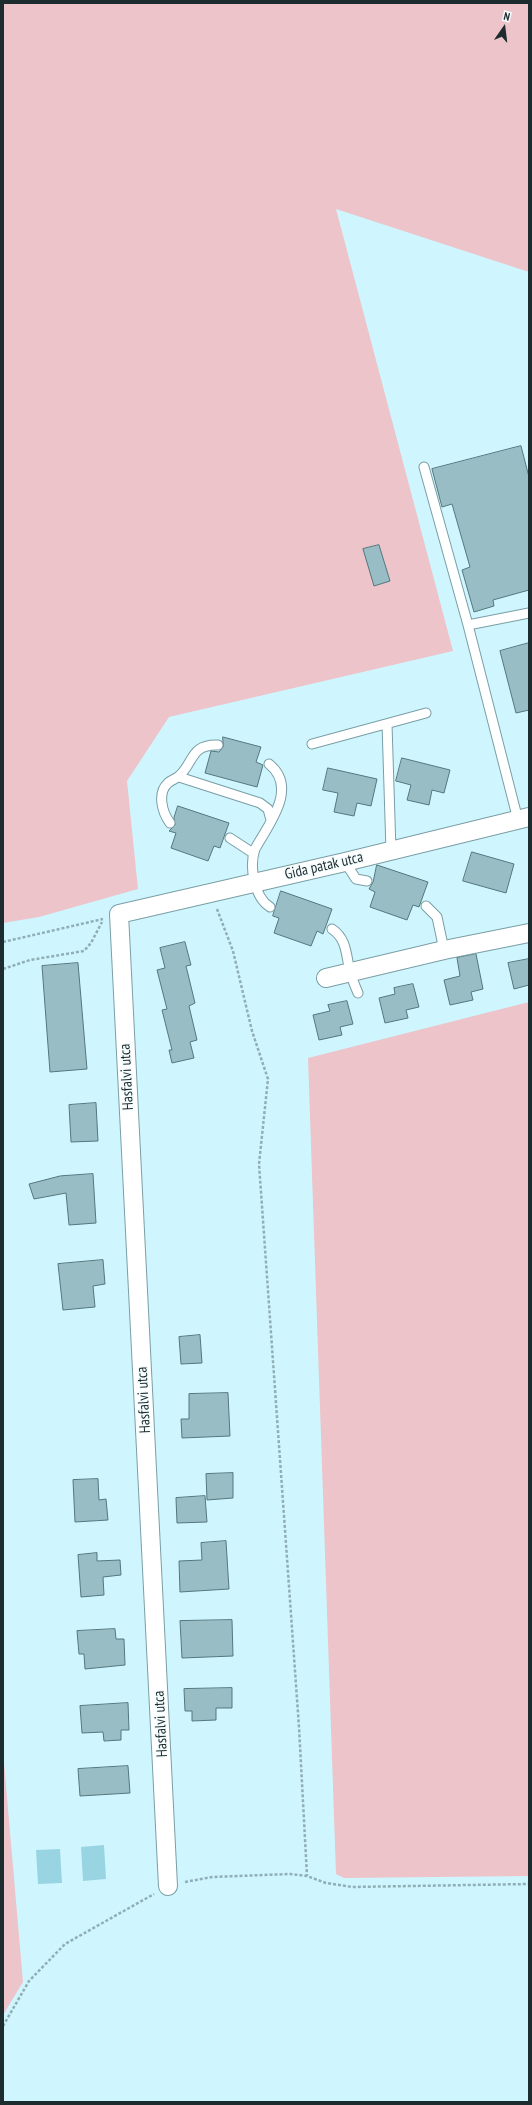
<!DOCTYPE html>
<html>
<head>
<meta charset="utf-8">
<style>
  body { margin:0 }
  #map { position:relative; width:532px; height:2105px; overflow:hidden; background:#cff6fe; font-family:"PT Sans Narrow",sans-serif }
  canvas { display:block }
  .frame { position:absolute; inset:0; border:4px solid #1d2c2f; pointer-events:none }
  .north { position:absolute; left:484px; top:8px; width:40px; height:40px; -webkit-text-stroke:3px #f5fcfe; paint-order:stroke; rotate:14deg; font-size:11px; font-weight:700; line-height:16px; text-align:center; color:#1d2c2f }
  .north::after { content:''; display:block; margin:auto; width:14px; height:18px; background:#1d2c2f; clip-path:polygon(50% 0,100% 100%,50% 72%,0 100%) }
</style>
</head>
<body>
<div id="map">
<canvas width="532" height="2105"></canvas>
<div class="frame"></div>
<div class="north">N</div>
</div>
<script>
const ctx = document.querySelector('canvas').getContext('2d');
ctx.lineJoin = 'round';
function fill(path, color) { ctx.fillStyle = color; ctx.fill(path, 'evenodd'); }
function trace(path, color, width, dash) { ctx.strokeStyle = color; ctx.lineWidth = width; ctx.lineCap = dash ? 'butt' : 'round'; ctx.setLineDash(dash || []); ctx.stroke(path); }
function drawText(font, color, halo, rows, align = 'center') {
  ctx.font = font + ' "PT Sans Narrow",sans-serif'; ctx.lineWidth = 3; ctx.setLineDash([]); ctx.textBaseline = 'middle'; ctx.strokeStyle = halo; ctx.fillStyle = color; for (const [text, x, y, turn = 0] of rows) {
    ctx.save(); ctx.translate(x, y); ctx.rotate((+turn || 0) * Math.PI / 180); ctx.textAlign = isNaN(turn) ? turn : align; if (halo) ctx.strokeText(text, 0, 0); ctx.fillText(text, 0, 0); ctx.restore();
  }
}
const green = new Path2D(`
  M3 3H529V272L336 209 453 651 169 717 127 781 138 889 39 917 3 923Z
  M529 1002V1876L344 1878 336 1874 308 1058Z
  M3 1751 23 1982 3 2015Z`);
const water = new Path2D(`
  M104 1845 106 1879 83 1881 81 1847Z
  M60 1849 62 1883 38 1884 36 1850Z`);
const building = new Path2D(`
  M521 446 529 477V590L493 600 494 606 474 612 462 570 470 567 452 504 442 507 432 469Z
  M379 545 390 581 374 586 363 549Z
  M529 643V710L516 713 500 651Z
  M223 737 261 747 256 762 263 765 257 787 205 773 211 751 219 752 223 747Z
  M402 758 450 770 444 793 432 790 429 805 407 800 411 785 396 781Z
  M328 768 377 779 371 806 357 803 354 816 334 812 338 793 323 790Z
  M178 806 229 823 220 848 214 846 208 861 171 848 176 833 169 831 175 825 174 818Z
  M472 852 514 864 506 893 463 881Z
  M377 865 428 882 419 907 413 905 407 920 370 907 375 892 369 889 373 882Z
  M281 891 332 909 323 934 317 931 311 946 274 933 279 918 273 916Z
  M185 942 191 965 186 966 195 1003 189 1006 197 1040 190 1042 194 1058 172 1063 169 1050H172L162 1010 167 1009 157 970 165 968 160 948Z
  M476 954 483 989 471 992 473 1000 450 1005 444 980 460 976 457 958Z
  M529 959V985L514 989 508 963Z
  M78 963 87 1069 50 1072 42 966Z
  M413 984 419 1007 406 1010 408 1018 385 1023 379 998 395 994 394 988Z
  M347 1001 353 1024 340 1027 342 1035 319 1040 313 1015 330 1011 328 1005Z
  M96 1103 98 1141 71 1142 69 1105Z
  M93 1174 96 1223 69 1225 66 1193 34 1199 29 1184 60 1176Z
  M103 1260 105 1284 93 1286 95 1307 63 1310 58 1264Z
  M200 1335 202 1363 181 1364 179 1337Z
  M228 1393 230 1436 182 1438 181 1419H189V1394Z
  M233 1473V1498L207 1500 206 1474Z
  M98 1479 99 1500 106 1499 108 1520 75 1522 73 1480Z
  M205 1496 207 1522 177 1523 176 1498Z
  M226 1541 229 1589 180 1592 179 1561 202 1560 201 1543Z
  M97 1553V1561L120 1560 121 1575 103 1577 104 1595 81 1597 78 1555Z
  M232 1620 233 1656 182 1658 180 1621Z
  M115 1629 116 1639H124L125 1665 85 1669 84 1654H79L77 1631Z
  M232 1688V1708H216V1720L192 1721V1711H185L184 1689Z
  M128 1703 129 1730H121V1740L104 1741 103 1732 82 1733 80 1706Z
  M128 1766 130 1793 80 1796 78 1769Z`);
const path = new Path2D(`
  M217 909 233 951 252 1031 268 1079 259 1164 299 1727 307 1876
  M3 942 103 919
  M3 969 30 960 84 951 91 943 102 922
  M185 1882 212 1877 290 1874 307 1876 326 1883 352 1887 529 1884
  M3 2026 29 1981 65 1944 154 1894`);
const lane = new Path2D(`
  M424 467 468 625 518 820
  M468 625 529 613
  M387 724 391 851
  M312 744 426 713
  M269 764C299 788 268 825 255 849 249 866 254 897 270 907
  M179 777 260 803 268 809 271 820
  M170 823C162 812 157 793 168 783 171 780 176 779 179 776 194 763 190 744 218 745
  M230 838 253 853
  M345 862 356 879 367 881
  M426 906 437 917 444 950
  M332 929C347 939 346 955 350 972 352 979 355 986 358 993`);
const street = new Path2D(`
  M326 978 444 950 529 933
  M168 1886 119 914 345 862 529 817`);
const streetNames = [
  ["Gida patak utca",324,866,-13],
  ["Hasfalvi utca",127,1077,-93],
  ["Hasfalvi utca",144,1400,-93],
  ["Hasfalvi utca",161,1724,-93]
];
fill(green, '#ecc4c9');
fill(water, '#98d4e1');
fill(building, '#98bdc5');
trace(building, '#54777f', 1);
trace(lane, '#7a9ea5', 11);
trace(street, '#7a9ea5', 20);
trace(path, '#90aeb5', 2.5, [3, 2]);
trace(lane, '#fff', 9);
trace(street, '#fff', 18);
drawText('15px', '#1d2c2f', '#f5fcfe', streetNames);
</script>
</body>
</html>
